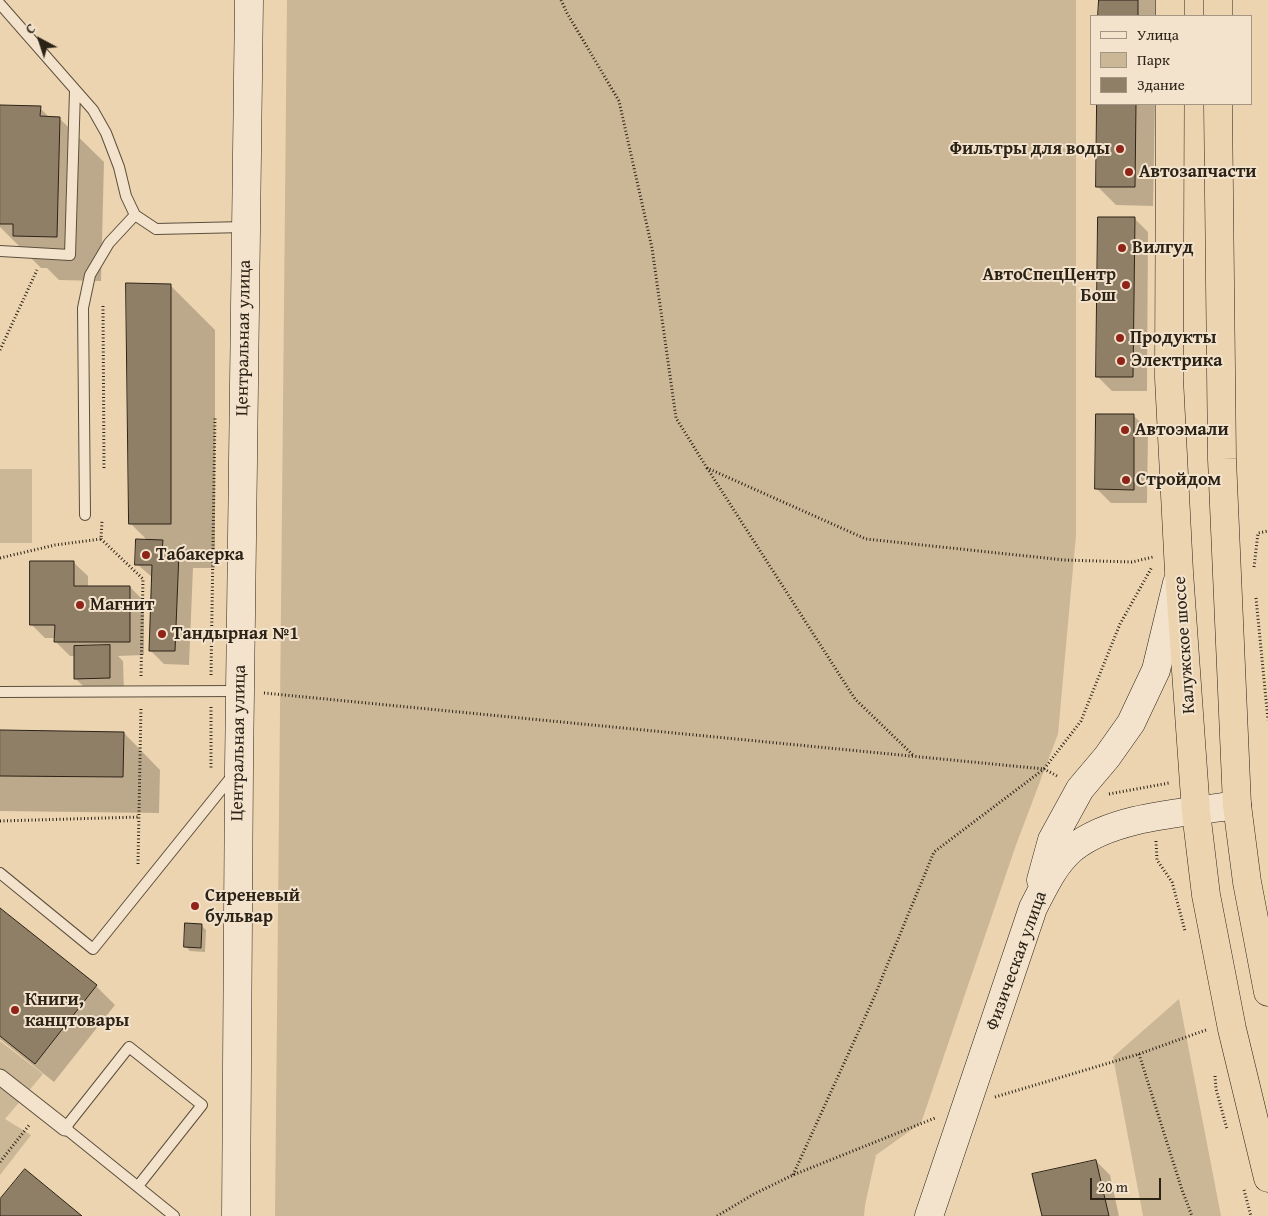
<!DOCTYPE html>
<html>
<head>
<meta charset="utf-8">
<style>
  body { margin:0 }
  #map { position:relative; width:1268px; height:1216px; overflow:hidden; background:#ecd4b0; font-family:"Gentium Book Plus",serif }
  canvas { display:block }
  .legend { position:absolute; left:1090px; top:15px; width:162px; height:90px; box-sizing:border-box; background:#f3e3cc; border:1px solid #a39684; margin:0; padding:6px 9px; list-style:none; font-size:15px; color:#2c2317 }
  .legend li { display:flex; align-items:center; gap:10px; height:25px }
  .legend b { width:25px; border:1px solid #a39684 }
  .north { position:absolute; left:15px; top:15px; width:50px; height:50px; -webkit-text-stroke:4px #f3e3cc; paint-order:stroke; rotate:320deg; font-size:14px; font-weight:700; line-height:20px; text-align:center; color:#2c2317 }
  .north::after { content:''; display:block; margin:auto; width:18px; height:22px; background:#2c2317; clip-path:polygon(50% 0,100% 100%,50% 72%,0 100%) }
  .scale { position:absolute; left:1090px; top:1178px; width:71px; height:22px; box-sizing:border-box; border:2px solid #2c2317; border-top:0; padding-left:6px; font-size:15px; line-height:18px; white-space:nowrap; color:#2c2317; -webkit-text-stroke:4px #f3e3cc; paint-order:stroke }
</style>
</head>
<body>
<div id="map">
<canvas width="1268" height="1216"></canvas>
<ul class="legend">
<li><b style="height:6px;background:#f3e3cc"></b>Улица</li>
<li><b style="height:14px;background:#cbb696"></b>Парк</li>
<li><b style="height:14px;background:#907f67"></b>Здание</li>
</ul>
<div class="north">С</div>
<div class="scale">20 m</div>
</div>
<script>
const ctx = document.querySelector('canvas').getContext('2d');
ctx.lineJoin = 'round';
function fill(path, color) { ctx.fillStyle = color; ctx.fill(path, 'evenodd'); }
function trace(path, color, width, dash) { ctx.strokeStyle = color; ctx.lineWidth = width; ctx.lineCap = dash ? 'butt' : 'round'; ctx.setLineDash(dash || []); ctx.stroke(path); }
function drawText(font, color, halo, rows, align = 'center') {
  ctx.font = font + ' "Gentium Book Plus",serif'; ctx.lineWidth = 4; ctx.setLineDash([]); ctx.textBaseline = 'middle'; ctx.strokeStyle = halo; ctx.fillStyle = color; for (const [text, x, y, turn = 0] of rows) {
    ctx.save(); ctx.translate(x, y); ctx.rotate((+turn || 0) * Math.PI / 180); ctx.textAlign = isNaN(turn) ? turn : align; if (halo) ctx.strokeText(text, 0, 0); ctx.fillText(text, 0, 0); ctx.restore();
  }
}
const green = new Path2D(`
  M287 0H1076V535L1058 734 1016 845 921 1123 876 1155 865 1205 864 1216H275Z
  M0 469H32V543H0Z
  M1179 999 1221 1216H1143L1113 1057Z
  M0 1041 43 1074 5 1119 31 1135 0 1175Z`);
const shadow = new Path2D(`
  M1100 0H1156V16H1100Z
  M1098 104H1155L1153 206 1116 205 1097 186Z
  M0 107 40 108 50 118H59L104 162 101 281 59 280 47 268H41L0 227Z
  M1134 218 1148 232 1147 391H1112L1098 377Z
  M170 285 215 330V568H193L189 665 164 664 150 650 153 578 137 564 148 541 130 523Z
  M1134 416 1148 430 1147 503H1111L1097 489Z
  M73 562 88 576V587H130L144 601V655L118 656 123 661 124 692H89L75 678V656H70L56 642V638H45L31 624Z
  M0 732 124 733 160 770 159 813 0 811Z
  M0 909 96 986 115 1005 54 1082 0 1039Z
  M202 926 206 930 205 952 190 951 185 946Z
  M1096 1161 1110 1175 1119 1216H1043Z`);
const building = new Path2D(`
  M1099 0H1138V16H1098Z
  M1097 104H1136L1135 187H1096Z
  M0 105 41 106 40 116 60 117 57 237 13 236V224H0Z
  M1098 217H1135L1133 377H1096Z
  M126 283 171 284V524H129Z
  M1096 414H1134V490L1095 489Z
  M136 539 163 540 162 551 179 552 175 651H149L152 565H135Z
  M30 561H74V586H130V642H54L55 625H30Z
  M110 645V678L74 679V646Z
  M0 730 124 732 123 777 0 776Z
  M0 908 97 985 35 1064 0 1036Z
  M185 923 202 924 201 948 184 947Z
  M1096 1160 1109 1216H1042L1032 1174Z
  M25 1169 82 1216H0V1199Z`);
const path = new Path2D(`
  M561 0 567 13 619 101 652 248 676 418 707 468 866 539 1064 560 1132 562 1153 557
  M103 306 104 469
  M0 350 37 270
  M707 468 855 699 914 756
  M101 539 143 579 141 676
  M0 558 55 545 101 539 102 521
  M1254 567 1258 533 1268 531
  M1256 598 1268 720
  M211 675 215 417
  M264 693 1044 769 1081 721 1120 624 1152 567
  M211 707V770
  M1109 794 1169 783
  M0 821 140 817
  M1156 841 1157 860 1172 882 1185 931
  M138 864 141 707
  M1139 1054 1182 1190 1192 1216
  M1215 1076 1216 1089 1227 1129
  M995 1097 1139 1054 1206 1030
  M0 1162 30 1124
  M793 1175 872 1002 934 852 1044 769 1059 777
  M1244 1190 1251 1216
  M717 1216 754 1194 793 1175 935 1118`);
const service = new Path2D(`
  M0 4 93 110 106 133 119 167 126 196 135 215 156 229 245 227
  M0 251 70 255 75 91
  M85 515 83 308 90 275 109 243 135 215
  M0 692 239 691
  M0 873 93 949 233 775
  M138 1186 202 1105 129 1047 65 1128 174 1216`);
const pedestrian = new Path2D(`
  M0 1077 65 1128`);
const secondary = new Path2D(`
  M1041 880 1052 840 1080 789 1107 757 1131 723 1156 670 1177 583
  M236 1216 239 768 249 0
  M929 1216 1033 908C1044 887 1054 864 1073 848 1115 815 1186 813 1237 805`);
const trunk = new Path2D(`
  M1170 16V0
  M1218 16V0
  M1170 104 1169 378 1179 572 1196 812 1206 895 1232 1029 1268 1178
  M1218 104 1222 459 1237 805 1247 882 1268 992`);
const markers = [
  [1120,149,5,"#8f2418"],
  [1129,172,5,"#8f2418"],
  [1122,248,5,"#8f2418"],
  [1126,285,5,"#8f2418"],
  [1120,338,5,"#8f2418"],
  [1121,361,5,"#8f2418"],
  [1125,430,5,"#8f2418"],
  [1126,480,5,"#8f2418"],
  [146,555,5,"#8f2418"],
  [80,605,5,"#8f2418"],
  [162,634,5,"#8f2418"],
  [195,906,5,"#8f2418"],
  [15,1010,5,"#8f2418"]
];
const poiNames = [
  ["Фильтры для воды",1110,149,"right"],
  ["Автозапчасти",1139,172],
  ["Вилгуд",1132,248],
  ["АвтоСпецЦентр",1116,275,"right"],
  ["Бош",1116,296,"right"],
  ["Продукты",1130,338],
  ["Электрика",1131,361],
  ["Автоэмали",1135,430],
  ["Стройдом",1136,480],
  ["Табакерка",156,555],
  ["Магнит",90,605],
  ["Тандырная №1",172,634],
  ["Сиреневый",205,896],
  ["бульвар",205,917],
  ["Книги,",25,1000],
  ["канцтовары",25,1021]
];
const streetNames = [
  ["Центральная улица",244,338,-89],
  ["Калужское шоссе",1185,645,-94],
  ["Центральная улица",239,743,-89],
  ["Физическая улица",1017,961,-70]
];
fill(green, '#cbb696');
fill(shadow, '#0003');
fill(building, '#907f67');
trace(building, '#2c2317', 1);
trace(service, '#5c4f3d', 12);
trace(pedestrian, '#5c4f3d', 17);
trace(secondary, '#2c2317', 29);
trace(trunk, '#2c2317', 29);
trace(path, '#2c2317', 3, [1, 2.5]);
trace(service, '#f3e3cc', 10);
trace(pedestrian, '#f3e3cc', 15);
trace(secondary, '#f3e3cc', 28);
trace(trunk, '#ecd4b0', 28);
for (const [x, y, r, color] of markers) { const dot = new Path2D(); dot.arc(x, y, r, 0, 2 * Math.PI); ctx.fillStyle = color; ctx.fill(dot); trace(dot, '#f3e3cc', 2); }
drawText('bold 18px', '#2c2317', '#f3e3cc', poiNames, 'left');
drawText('18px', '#2c2317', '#f3e3cc', streetNames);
</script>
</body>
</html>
